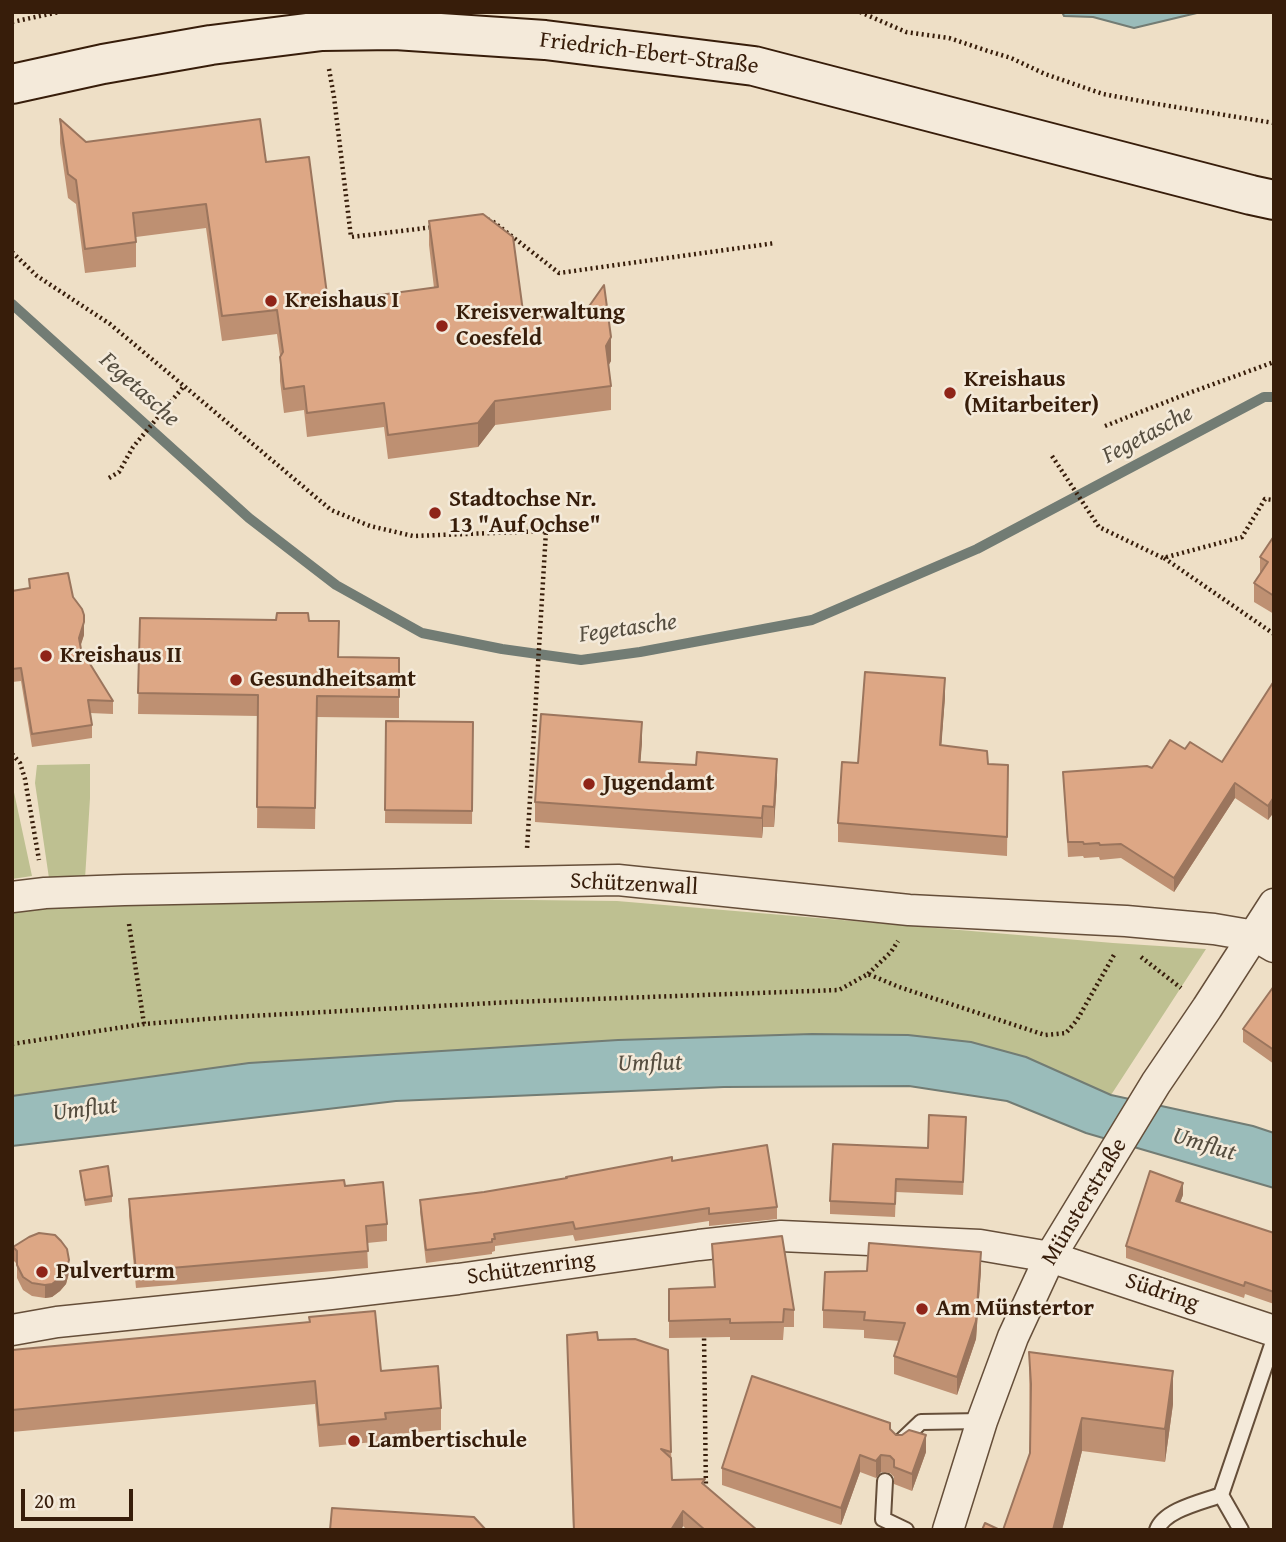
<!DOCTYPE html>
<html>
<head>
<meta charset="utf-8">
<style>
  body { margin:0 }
  #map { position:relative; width:1286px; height:1542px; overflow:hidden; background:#eedfc6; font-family:"Gentium Book Plus",serif }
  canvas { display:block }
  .frame { position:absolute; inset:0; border:14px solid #371d0a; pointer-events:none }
  .scale { position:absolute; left:21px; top:1489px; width:112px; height:32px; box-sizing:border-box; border:4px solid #371d0a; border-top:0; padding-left:9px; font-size:21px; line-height:24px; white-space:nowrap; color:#371d0a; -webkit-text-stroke:5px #f4eada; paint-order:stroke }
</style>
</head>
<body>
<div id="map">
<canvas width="1286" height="1542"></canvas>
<div class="frame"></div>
<div class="scale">20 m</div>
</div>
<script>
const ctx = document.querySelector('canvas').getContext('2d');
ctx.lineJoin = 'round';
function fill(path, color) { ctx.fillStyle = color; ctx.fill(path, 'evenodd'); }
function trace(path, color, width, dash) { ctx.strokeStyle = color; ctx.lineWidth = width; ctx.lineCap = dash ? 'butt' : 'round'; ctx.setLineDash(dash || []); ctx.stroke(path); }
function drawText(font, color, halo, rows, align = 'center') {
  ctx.font = font + ' "Gentium Book Plus",serif'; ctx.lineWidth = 5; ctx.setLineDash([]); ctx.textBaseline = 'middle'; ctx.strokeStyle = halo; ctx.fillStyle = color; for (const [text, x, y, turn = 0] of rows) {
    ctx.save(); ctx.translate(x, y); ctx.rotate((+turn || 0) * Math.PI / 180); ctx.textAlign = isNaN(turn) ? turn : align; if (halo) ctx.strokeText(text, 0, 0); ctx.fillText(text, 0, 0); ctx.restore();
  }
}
const green = new Path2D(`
  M90 764V798L85 879 50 885 35 783 37 765Z
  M12 783 32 876 12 879Z
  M103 895 617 901 1113 943 1206 949 1111 1095 1026 1057 971 1042 908 1035 812 1034 618 1040 249 1063 12 1096V898Z`);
const water = new Path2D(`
  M1062 12H1201L1134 28 1093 17 1064 16Z
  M812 1034 908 1035 971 1042 1026 1057 1111 1095 1253 1126 1274 1133V1188L1086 1133 1007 1101 909 1086 724 1087 396 1101 12 1146V1096L249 1063 618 1040Z`);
const stream = new Path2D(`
  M12 304 249 518 336 585 422 633 502 649 581 660 640 652 812 620 977 549 1264 397H1274`);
const path = new Path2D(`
  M860 12 906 32 949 38 988 51 1011 58 1045 74 1103 94 1151 103 1274 123
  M12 22 59 12
  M329 69 334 97 351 237 434 227
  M488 220H491L559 273 775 243
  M12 252 37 276 110 324 184 386
  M1105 426 1189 393 1274 362
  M1052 456 1099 527 1163 558 1242 537 1265 499 1274 500
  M109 478 119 472 133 447 184 386 331 510 370 526 413 536 546 531 527 849
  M1164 558 1274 634
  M12 754 20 763 25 779 39 860
  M129 924 144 1024
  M1141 957 1181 988
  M868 974 891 952 898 941
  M12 1044 144 1024 231 1017 512 1002 839 990 868 974 899 987 1045 1035 1066 1033 1077 1020 1114 955
  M704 1333 706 1493`);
const lane = new Path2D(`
  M900 1442 921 1422 982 1421
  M885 1481 883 1519 906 1530
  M1157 1530C1164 1510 1202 1502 1221 1495
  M1241 1530 1221 1495 1274 1339`);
const street = new Path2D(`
  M12 897 45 893 124 890 618 880 909 910 1126 921 1214 929 1255 936 1274 947
  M12 1330 57 1322 331 1294 458 1279 699 1245 781 1236 980 1245 1050 1257 1274 1331
  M948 1530 982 1421 1013 1337 1050 1257 1156 1083 1207 1008 1274 904`);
const secondary = new Path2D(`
  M12 84 103 64 211 45 322 31 395 30 545 40 754 66 1251 195 1274 200`);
const wall = new Path2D(`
  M60 119 86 142 266 162 328 302 434 288 429 245V221L524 319 611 361 608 366 611 386V410L495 425 478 447 388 459 384 427 307 437 304 410 284 413 280 381V356L277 334 222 341 206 228 136 237V267L85 273 76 204 68 198 60 143Z
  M1274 536V614L1254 602V583L1260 574V557Z
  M29 579 73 597 84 635 80 646 82 655 113 701V714L90 713 92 725V738L32 747 21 681 12 682V591L29 589Z
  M140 618 309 621 339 657 399 658V718L317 717 315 829 257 828 258 716 138 714Z
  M1274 681V812L1268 820 1235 798 1174 892 1121 858 1100 860 1099 857 1084 858 1083 856 1068 857 1063 772 1152 768 1185 749 1222 762Z
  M945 697 941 745 988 764 1008 784 1007 856 838 842V823L858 763Z
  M386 721 473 722 472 824 385 823Z
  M642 742 640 762 777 779 774 827H763L762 838 535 822V802Z
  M1274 986V1064L1243 1042V1029Z
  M966 1130 963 1195 896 1192 895 1217 830 1214V1201L928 1148Z
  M672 1161 777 1207V1219L709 1226V1221L575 1241 573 1235 495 1246V1251L492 1252V1254L426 1263 420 1212V1200L484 1192Z
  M80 1171 112 1196V1202L85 1206Z
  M345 1186 387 1224V1241L367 1243 368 1268 136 1288 129 1216V1199Z
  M1183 1195 1180 1202 1274 1233V1304L1245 1294 1244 1298 1126 1258V1246Z
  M712 1244 794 1310V1327H784L783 1340H730V1337L669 1338V1289L714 1287Z
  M13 1247 69 1273 66 1284 60 1291 52 1297 45 1298 32 1296 23 1290 17 1278V1264L13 1260Z
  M981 1270 976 1339 957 1395 894 1374V1356L900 1341 864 1338V1330L823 1328V1310Z
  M567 1335 668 1350 672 1480 705 1486 757 1530H687L683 1526 681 1530H573Z
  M12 1350 381 1371 441 1408V1430L386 1435V1441L319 1447 315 1404 12 1432Z
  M1029 1352 1173 1404 1165 1462 1082 1451 1062 1530H1003L1030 1453Z
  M890 1429 896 1435 926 1452 912 1491 894 1484V1477L890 1473 881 1472 876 1478 860 1472 841 1525 722 1485V1468Z`);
const shadedWall = new Path2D(`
  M611 337V361L606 370V346Z
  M495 401V425L478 447V423Z
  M84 622V635L79 651V638Z
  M945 678V697L940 764V745Z
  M642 722V742L639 782V762Z
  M777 759V779L774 827V807Z
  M1235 783V798L1174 892V878Z
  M1274 797V812L1268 820V806Z
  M763 806V827L762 838V818Z
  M1183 1183V1195L1176 1213V1201Z
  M981 1252V1270L976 1339 957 1395V1377Z
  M69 1260V1273L66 1284 60 1291 52 1297 45 1298V1285Z
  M1173 1371V1404L1165 1462V1429Z
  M1082 1418V1451L1062 1530H1053Z
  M926 1435V1452L912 1491V1474Z
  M860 1455V1472L841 1525V1508Z
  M881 1455V1472L876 1478V1461Z
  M683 1511V1526L681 1530H671Z`);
const building = new Path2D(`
  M60 119 86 142 260 119 266 162 309 157 328 302 438 287 429 221 483 214 513 237 524 319 585 312 604 285 611 337 606 346 611 386 495 401 478 423 388 435 384 403 307 413 304 386 284 389 280 357 283 352 277 310 222 316 206 204 133 213 136 242 85 249 76 180 68 174Z
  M1274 536V596L1254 583 1268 562 1260 557Z
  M68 573 73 597 82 609 84 615V622L79 638 82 655 87 659 113 701 88 700 92 725 32 734 21 668 12 669V591L30 588 29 579Z
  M277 613H308L309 621H339L338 657 399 658V697L317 696 315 808 257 807 258 695 138 693 140 618 276 620Z
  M865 672 945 678 940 745 987 751 988 764 1008 765 1007 837 838 823 842 762 858 763Z
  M1274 681V797L1268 806 1235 783 1174 878 1121 844 1100 845 1099 843 1084 844 1083 842H1068L1063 772 1147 766 1152 768 1170 740 1185 749 1190 742 1222 762Z
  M541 714 642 722 639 762 696 765 697 752 777 759 774 807 763 806 762 818 535 802Z
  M386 721 473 722 472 811 385 810Z
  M1274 986V1050L1243 1029Z
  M929 1115 966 1117 963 1182 896 1179 895 1204 830 1201 833 1144 928 1148Z
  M767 1145 777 1207 709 1214V1208L575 1229 573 1222 494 1234 495 1239H492V1242L426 1250 420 1200 484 1192 567 1178 566 1177 672 1157V1161Z
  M108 1166 112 1196 85 1200 80 1171Z
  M1150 1171 1183 1183 1176 1201 1274 1233V1292L1245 1282 1244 1286 1126 1246Z
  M344 1180 345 1186 383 1182 387 1224 366 1226 368 1251 136 1271 129 1199Z
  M39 1233 55 1235 61 1241 67 1249 69 1260 66 1271 60 1278 52 1284 45 1285 32 1283 23 1277 17 1265V1251L13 1247 29 1237Z
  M782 1236 794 1310 784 1309 783 1322 730 1323V1319L669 1321V1289L715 1287 712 1244Z
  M869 1243 981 1252 976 1321 957 1377 894 1356 905 1323 864 1320 865 1312 823 1310 825 1272 867 1271Z
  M375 1311 381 1371 438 1366 441 1408 385 1413 386 1419 319 1425 315 1381 12 1410V1350L310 1322 309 1317Z
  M597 1332 598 1340 635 1339 668 1350 671 1452 661 1449 671 1458 672 1480 705 1479 702 1483 757 1530H705L683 1511 671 1530H574L567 1335Z
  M1029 1352 1173 1371 1165 1429 1082 1418 1053 1530H1003L1030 1453 1031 1384Z
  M752 1376 890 1423V1429L896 1435H902L909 1430 926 1435 912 1474 894 1467V1460L890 1456 881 1455 876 1461 860 1455 841 1508 722 1468Z
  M332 1508 474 1517 486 1530H330Z
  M985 1523 1000 1530H982Z`);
const markers = [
  [271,301,7,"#8f2418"],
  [442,326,7,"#8f2418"],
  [950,393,7,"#8f2418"],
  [435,513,7,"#8f2418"],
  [46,656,7,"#8f2418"],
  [236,680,7,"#8f2418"],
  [589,784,7,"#8f2418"],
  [42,1272,7,"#8f2418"],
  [922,1309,7,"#8f2418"],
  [354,1441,7,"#8f2418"]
];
const streetNames = [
  ["Friedrich-Ebert-Straße",649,54,7],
  ["Schützenwall",634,885,3],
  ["Münsterstraße",1085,1202,-59],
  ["Schützenring",531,1269,-8],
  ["Südring",1162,1293,19]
];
const poiNames = [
  ["Kreishaus Ⅰ",285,301],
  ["Kreisverwaltung",456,313],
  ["Coesfeld",456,339],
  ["Kreishaus",964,380],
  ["(Mitarbeiter)",964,406],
  ["Stadtochse Nr.",449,500],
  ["13 \"Auf Ochse\"",449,526],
  ["Kreishaus Ⅱ",60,656],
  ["Gesundheitsamt",250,680],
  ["Jugendamt",603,784],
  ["Pulverturm",56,1272],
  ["Am Münstertor",936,1309],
  ["Lambertischule",368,1441]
];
const waterNames = [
  ["Fegetasche",139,390,42],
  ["Fegetasche",1148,435,-28],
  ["Fegetasche",628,629,-8],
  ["Umflut",650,1064,-1],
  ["Umflut",85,1110,-7],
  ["Umflut",1204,1145,17]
];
fill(green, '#bec091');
fill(water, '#9abcba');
trace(water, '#727c74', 2);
trace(stream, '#727c74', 10);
trace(lane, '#654e39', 18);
trace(street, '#654e39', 33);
trace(secondary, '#371d0a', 42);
trace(path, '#371d0a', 4.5, [2, 3.5]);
trace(lane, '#f4eada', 14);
trace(street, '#f4eada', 30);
trace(secondary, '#f4eada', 38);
fill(wall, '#be9072');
fill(shadedWall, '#9b755d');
fill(building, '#dda785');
trace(building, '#9b755d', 2);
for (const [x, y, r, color] of markers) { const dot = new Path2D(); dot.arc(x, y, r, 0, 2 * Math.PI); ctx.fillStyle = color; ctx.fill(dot); trace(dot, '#f4eada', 2.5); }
drawText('23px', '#371d0a', '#f4eada', streetNames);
drawText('bold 23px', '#371d0a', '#f4eada', poiNames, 'left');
drawText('italic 24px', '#554d3f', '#f4eada', waterNames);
</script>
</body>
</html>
